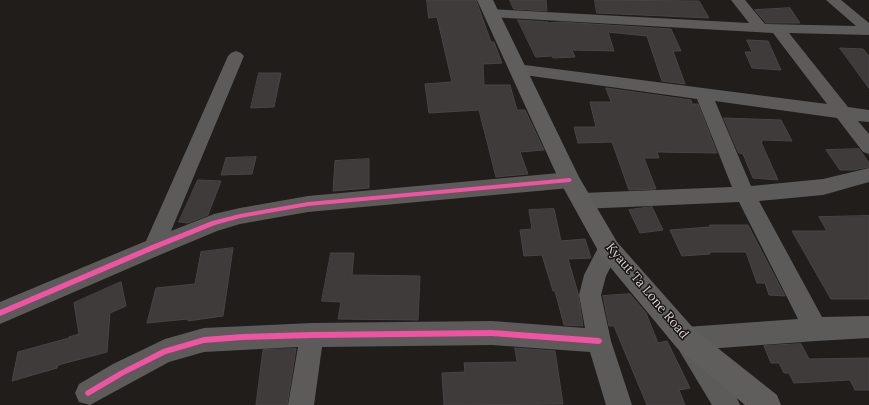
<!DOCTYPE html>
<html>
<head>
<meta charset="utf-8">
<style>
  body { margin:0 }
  canvas { display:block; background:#201d1b }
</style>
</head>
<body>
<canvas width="869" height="405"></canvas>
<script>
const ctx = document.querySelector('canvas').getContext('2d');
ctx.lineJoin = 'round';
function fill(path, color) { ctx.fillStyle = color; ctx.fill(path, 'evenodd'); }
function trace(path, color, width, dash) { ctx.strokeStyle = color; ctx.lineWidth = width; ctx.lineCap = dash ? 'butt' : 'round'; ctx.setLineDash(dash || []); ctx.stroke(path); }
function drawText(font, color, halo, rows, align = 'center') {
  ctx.font = font + ' Lora,serif'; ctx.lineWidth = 3; ctx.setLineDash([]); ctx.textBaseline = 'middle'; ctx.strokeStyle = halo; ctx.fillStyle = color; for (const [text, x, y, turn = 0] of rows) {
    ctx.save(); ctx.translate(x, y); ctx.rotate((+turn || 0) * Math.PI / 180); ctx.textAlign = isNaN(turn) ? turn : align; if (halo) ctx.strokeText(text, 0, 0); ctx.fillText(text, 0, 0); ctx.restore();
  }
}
const building = new Path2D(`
  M427 0H476L491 42H494L502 63 483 64 484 85H510L517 110H525L544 150 520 152 528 174 496 177 479 110 429 113 425 84 452 82 437 17 429 18Z
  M510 0H546L547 11 514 9Z
  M595 0 699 1 709 18 597 13Z
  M790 8 800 23H766L755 10Z
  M518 20 548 22V23L560 22 671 29 681 51H673L685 84 662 81 647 36 608 32 614 51 572 50 575 57 553 58 552 56 536 57Z
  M747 40 768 41 781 70 752 68 745 52H752Z
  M840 48 863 49 869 56V88Z
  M259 73H281L274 107 251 108Z
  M606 88 691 100 692 104H698L717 153 657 152 659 158H644L656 189 629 190 612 142 578 143 574 127H596L590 102H611Z
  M724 118 781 120 792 141 762 140V142H761L778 180 753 178 743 154 739 153Z
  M859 149 869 163V167L853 170H840L826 150Z
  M256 157 252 174 221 175 226 158Z
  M369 159V188L333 191 335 161Z
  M198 180 221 181 208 215 188 223 179 222Z
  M652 207 663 230 640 233 629 210Z
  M554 209 561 241 585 239 591 258 568 259 578 293 583 326 564 325 555 291H553L542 255 524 256 520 230 532 229 529 210Z
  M869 216V299H831L792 231H827L819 217Z
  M710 225H748L785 296 769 295 765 283H757L746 252H709L710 254 682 256 670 230 710 227Z
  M233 248 223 316 188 321V319L147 323 156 288 195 284 201 252Z
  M331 253H354L352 275 420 276 418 320 338 319 341 302 322 301Z
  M121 282 126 306 110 313 107 352 58 365 57 368 12 381 18 352 69 338V337L79 334 74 303Z
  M630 294 646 313 658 343 667 341 690 388 679 390 685 405H647L614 326H609L603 296Z
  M801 344 809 359 869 358V390H855L850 380 794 383 789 373H784L779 363H771L764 346Z
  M515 348 555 351 563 404 444 405 442 373 465 372 464 363 517 362Z
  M296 349 287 405H256L263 350Z`);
const minor = new Path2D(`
  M731 0H745L765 24 856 26 826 0H841L869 23V35L789 33 848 107 869 110V122L858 121 869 134V154L863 152 837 118 715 101 751 186 823 179 869 168V182L823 195 759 201 822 317 869 316V338L816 341 706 349 736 396 740 405H712L677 347 674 339 677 331 686 327 798 319 739 202 582 209 575 207 572 201 575 195 582 193 732 187 697 99 517 74 511 73 509 69 511 65 517 64 827 104 773 33 490 17 485 16 483 13 485 10 490 9 749 23Z
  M236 51 241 53 244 56 171 231 214 214 240 208 308 196 570 172 577 175 580 180 577 185 570 188 308 212 240 224 217 231 162 254 0 324V302L146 241 228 56 231 53Z
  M609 240 617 242 620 249 606 276 601 295 611 341 632 405H606L590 352 492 345 322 347 314 405H288L298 347 204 352 169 362 90 405 79 402 75 393 79 384 113 364 165 339 204 328 312 323 492 321 585 328 579 295 584 275 601 242Z`);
const secondary = new Path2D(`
  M477 0H493L579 177 617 242 695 330 777 395 781 405H745L677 348 601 256 559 180Z`);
const cycleway = new Path2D(`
  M570 178 572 180 570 182 308 206 240 218 215 225 156 249 0 316V310L152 245 212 221 240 214 308 202Z
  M492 330 599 338 601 339 602 341 601 343 599 344 492 336 312 338 242 340 204 343 166 354 124 375 90 395 88 396 86 395 85 393 86 391 120 371 163 349 204 337 242 334 312 332Z`);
const streetNames = [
  ["Kyaut Ta Lone Road",647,291,50]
];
fill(building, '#3e3b3a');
trace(building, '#474544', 1);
fill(minor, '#5c5b5a');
fill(secondary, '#5f5e5c');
fill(cycleway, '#f153a3');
drawText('13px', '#d7d4d2', '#181311', streetNames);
</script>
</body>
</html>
